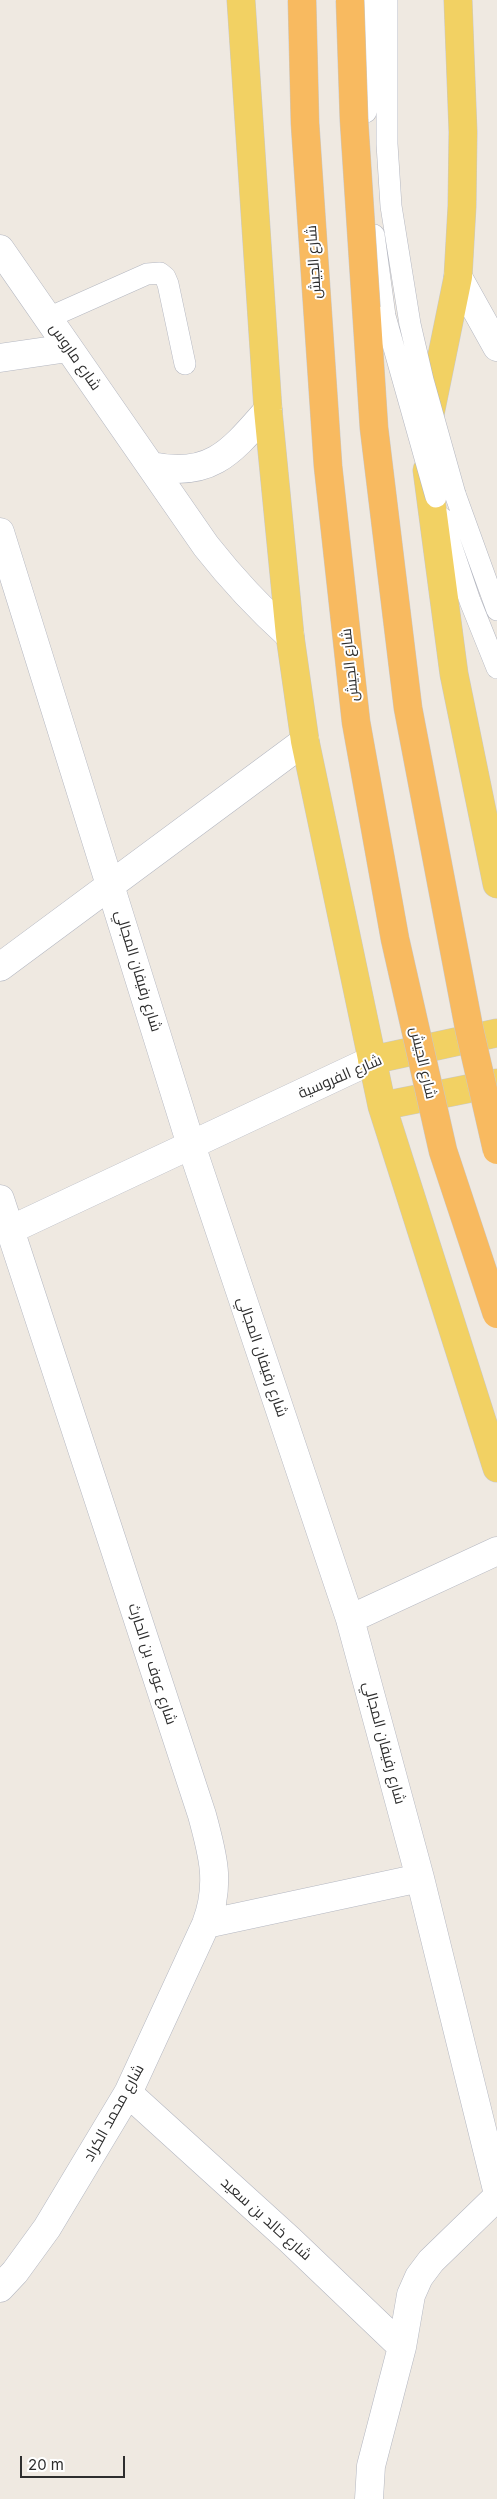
<!DOCTYPE html>
<html>
<head>
<meta charset="utf-8">
<style>
  body { margin:0 }
  #map { position:relative; width:497px; height:2499px; overflow:hidden; background:#efe9e1; font-family:Inter,sans-serif }
  canvas { display:block }
  .scale { position:absolute; left:20px; top:2456px; width:105px; height:22px; box-sizing:border-box; border:2px solid #2e2e2e; border-top:0; padding-left:6px; font-size:15px; line-height:18px; white-space:nowrap; color:#2e2e2e; -webkit-text-stroke:4px #fff; paint-order:stroke }
</style>
</head>
<body>
<div id="map">
<canvas width="497" height="2499"></canvas>
<div class="scale">20 m</div>
</div>
<script>
const ctx = document.querySelector('canvas').getContext('2d');
ctx.lineJoin = 'round';
function trace(path, color, width, dash) { ctx.strokeStyle = color; ctx.lineWidth = width; ctx.lineCap = dash ? 'butt' : 'round'; ctx.setLineDash(dash || []); ctx.stroke(path); }
function drawText(font, color, halo, rows, align = 'center') {
  ctx.font = font + ' Inter,Cairo,sans-serif'; ctx.lineWidth = 4; ctx.setLineDash([]); ctx.textBaseline = 'middle'; ctx.strokeStyle = halo; ctx.fillStyle = color; for (const [text, x, y, turn = 0] of rows) {
    ctx.save(); ctx.translate(x, y); ctx.rotate((+turn || 0) * Math.PI / 180); ctx.textAlign = isNaN(turn) ? turn : align; if (halo) ctx.strokeText(text, 0, 0); ctx.fillText(text, 0, 0); ctx.restore();
  }
}
const service = new Path2D(`
  M387 0V144L391 206 410 324
  M366 112 368 0
  M374 235 385 316
  M48 318 147 274 160 273 165 277 168 284 185 364
  M455 494 497 610
  M442 518 470 601 497 668`);
const minor = new Path2D(`
  M0 249 206 546C232 579 259 608 290 636
  M458 277 497 347
  M0 358 68 348
  M151 466C211 479 232 451 268 410
  M0 532 191 1145 350 1619 420 1878 497 2190
  M0 967 305 741
  M0 1199 202 1815C213 1855 221 1884 206 1924L128 2093 47 2228 15 2272 0 2288
  M10 1230 372 1060
  M350 1619 497 1551
  M206 1924 420 1878
  M128 2093 290 2240 402 2347
  M369 2499 371 2466 402 2347 411 2295 419 2277 431 2261 497 2197`);
const primary = new Path2D(`
  M241 0 268 410 290 636 305 741 382 1106 497 1468
  M429 419 458 277 462 206 463 132 458 0
  M427 470 454 674 497 884
  M372 1060 497 1033
  M382 1106 497 1083`);
const serviceBridge = new Path2D(`
  M385 316 436 497
  M410 324 423 380 455 494`);
const trunkBridge = new Path2D(`
  M302 0 305 123 328 466 356 722 395 939 443 1151 497 1314
  M350 0 354 120 374 428 408 708 469 1028 497 1150`);
const streetNames = [
  ["شارع الجيش",314,262,-94],
  ["شارع ماروس",75,357,55],
  ["شارع الجيش",350,665,-96],
  ["شارع رفيفان المجالي",138,971,73],
  ["شارع الجيش",423,1063,77],
  ["شارع الفروسية",340,1077,-23],
  ["شارع رفيفان المجالي",262,1357,71],
  ["شارع عوف بن الحارث",152,1664,72],
  ["شارع رفيفان المجالي",384,1743,75],
  ["شارع محمد الكراد",114,2113,-61],
  ["شارع خالد بن سعيد",266,2219,42]
];
trace(service, '#b4b7c1', 22);
trace(minor, '#b4b7c1', 29);
trace(primary, '#c9c9c9', 29);
trace(service, '#fff', 21);
trace(minor, '#fff', 28);
trace(primary, '#f2d163', 28);
trace(serviceBridge, '#b4b7c1', 22, []);
trace(trunkBridge, '#c9c9c9', 29, []);
trace(serviceBridge, '#fff', 21);
trace(trunkBridge, '#f8ba60', 28);
drawText('15px', '#2e2e2e', '#fff', streetNames);
</script>
</body>
</html>
